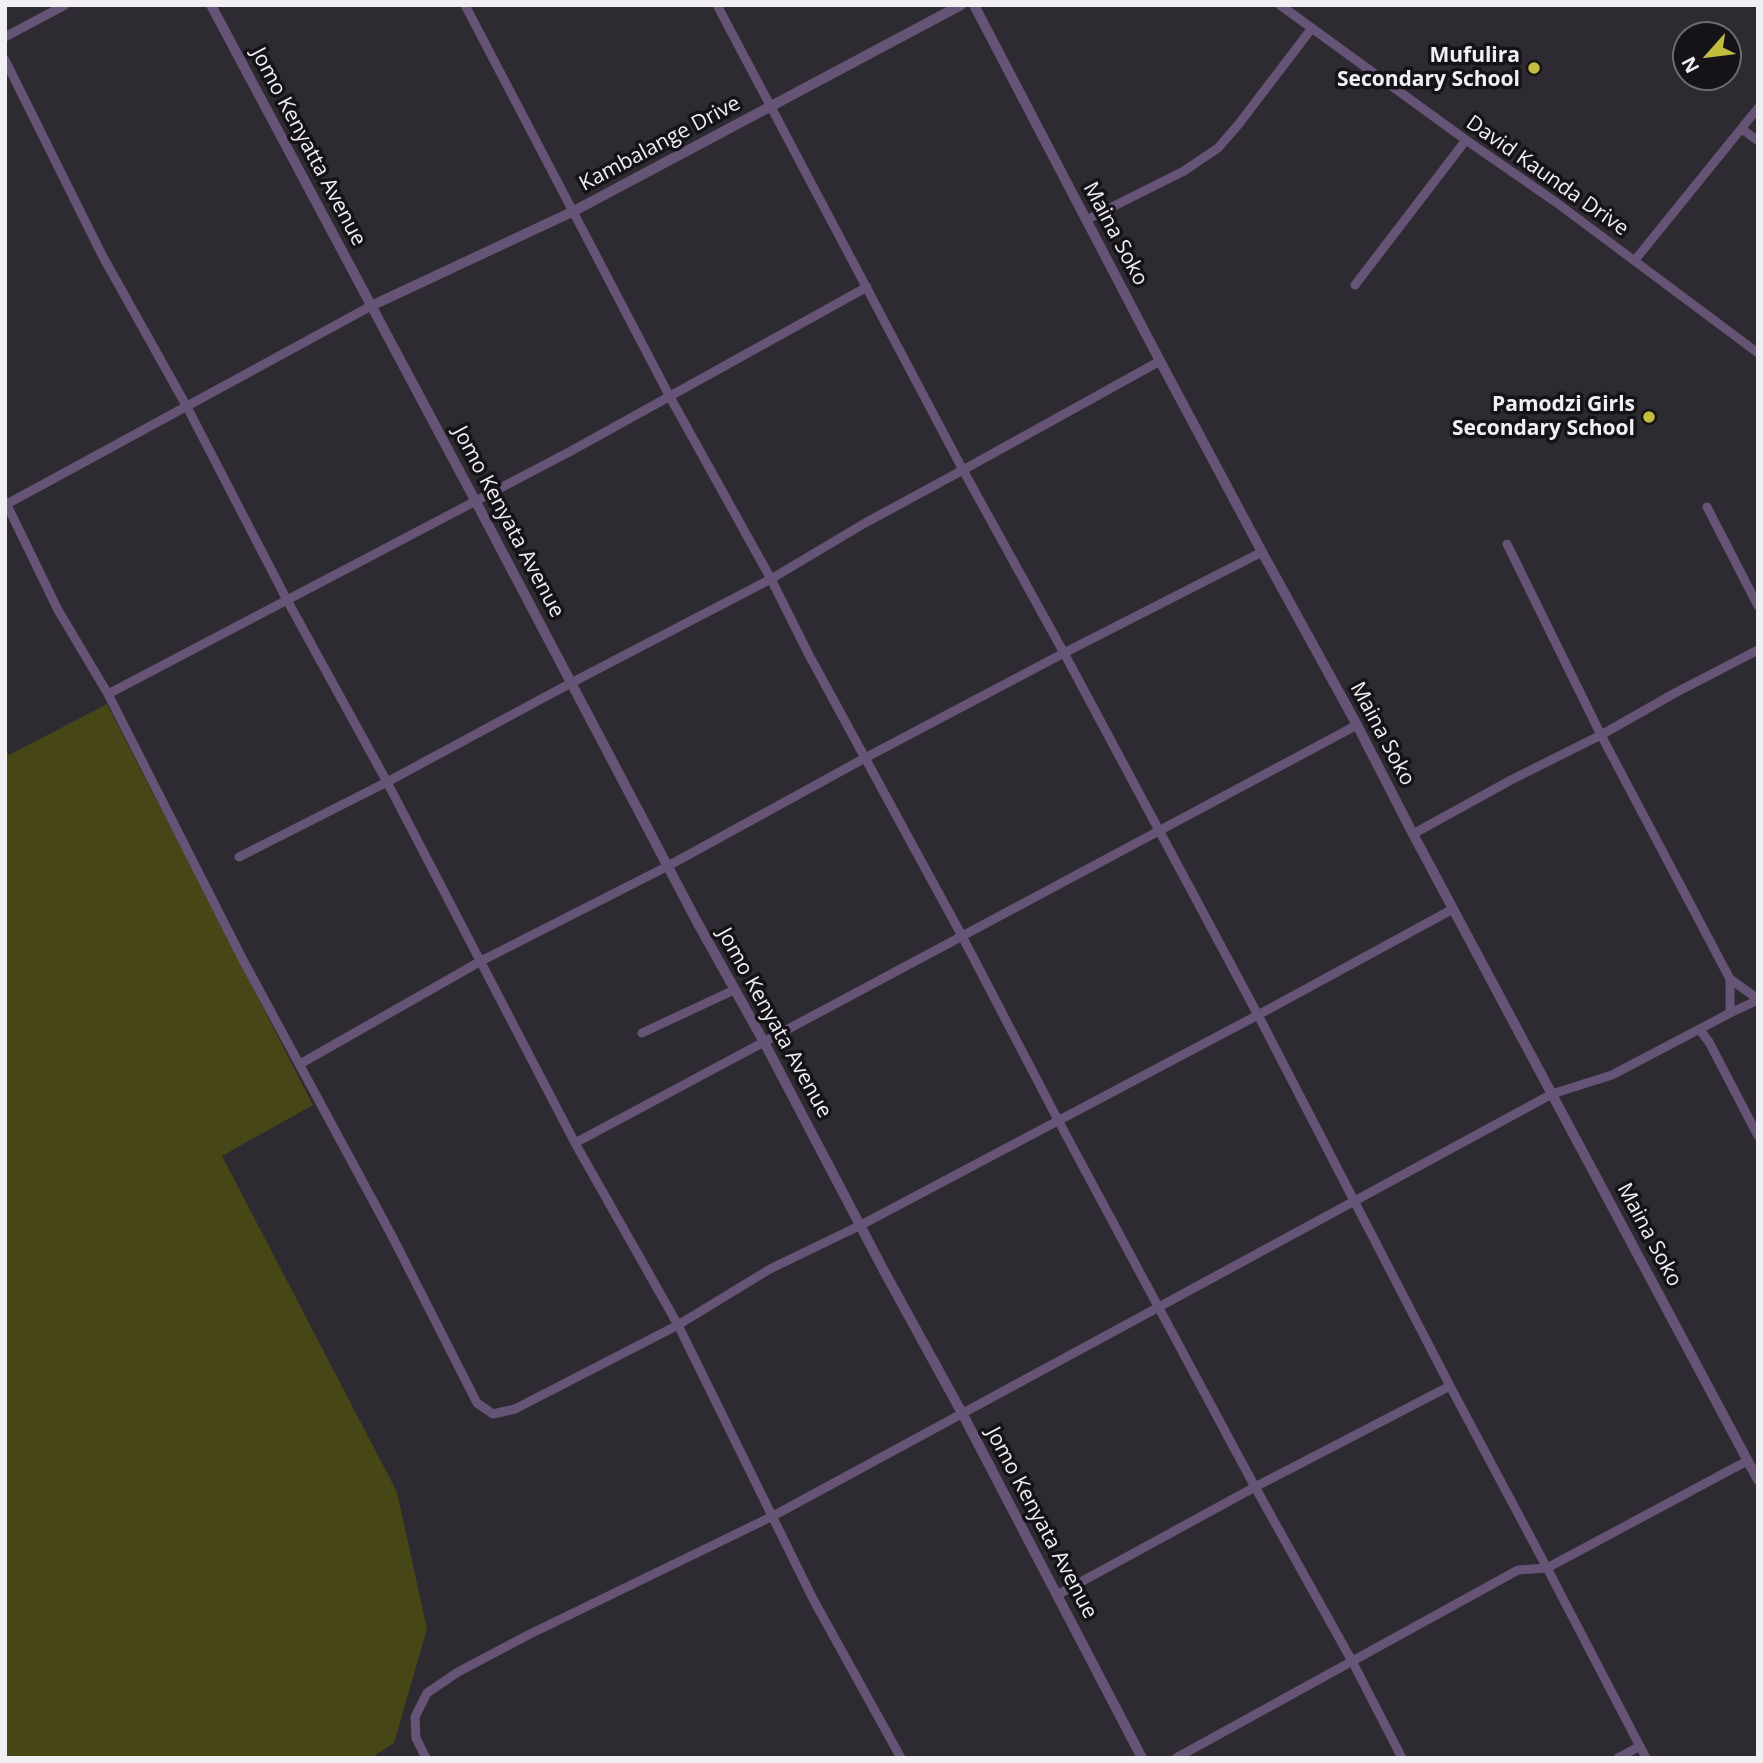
<!DOCTYPE html>
<html>
<head>
<meta charset="utf-8">
<style>
  body { margin:0 }
  #map { position:relative; width:1763px; height:1763px; overflow:hidden; background:#2e2a32; font-family:"Open Sans",sans-serif }
  canvas { display:block }
  .frame { position:absolute; inset:0; border:7px solid #f1eef4; pointer-events:none }
  .north { position:absolute; left:1672px; top:21px; width:70px; height:70px; box-sizing:border-box; background:#151317; border:2px solid #6d6b6f; border-radius:50%; rotate:242deg; font-size:19px; font-weight:700; line-height:28px; text-align:center; color:#f1eef4 }
  .north::after { content:''; display:block; margin:auto; width:24px; height:32px; background:#c2bd3f; clip-path:polygon(50% 0,100% 100%,50% 72%,0 100%) }
</style>
</head>
<body>
<div id="map">
<canvas width="1763" height="1763"></canvas>
<div class="frame"></div>
<div class="north">N</div>
</div>
<script>
const ctx = document.querySelector('canvas').getContext('2d');
ctx.lineJoin = 'round';
function fill(path, color) { ctx.fillStyle = color; ctx.fill(path, 'evenodd'); }
function trace(path, color, width, dash) { ctx.strokeStyle = color; ctx.lineWidth = width; ctx.lineCap = dash ? 'butt' : 'round'; ctx.setLineDash(dash || []); ctx.stroke(path); }
function drawText(font, color, halo, rows, align = 'center') {
  ctx.font = font + ' "Open Sans",sans-serif'; ctx.lineWidth = 7; ctx.setLineDash([]); ctx.textBaseline = 'middle'; ctx.strokeStyle = halo; ctx.fillStyle = color; for (const [text, x, y, turn = 0] of rows) {
    ctx.save(); ctx.translate(x, y); ctx.rotate((+turn || 0) * Math.PI / 180); ctx.textAlign = isNaN(turn) ? turn : align; if (halo) ctx.strokeText(text, 0, 0); ctx.fillText(text, 0, 0); ctx.restore();
  }
}
const green = new Path2D(`
  M107 704 313 1105 222 1156 397 1492 427 1629 394 1743 371 1758H5V748L9 755Z`);
const minor = new Path2D(`
  M465 5 670 397 771 579 809 655 962 936 1058 1120 1255 1487 1352 1661 1402 1758
  M717 5 963 470 1064 653 1258 1015 1450 1386 1547 1568 1646 1758
  M1280 5 1466 140 1557 203 1758 353
  M5 37 65 5
  M5 60 102 255 187 407 287 600 387 782 575 1143 678 1325 813 1599 901 1758
  M1742 129 1758 141
  M1086 220 1184 171 1218 148 1238 125 1312 28
  M1635 260 1758 108
  M1355 285 1466 140
  M5 501 58 610 108 694 243 960 392 1236 477 1403 493 1414 515 1409 678 1325 770 1269 861 1225 1258 1015 1453 909
  M7 504 371 306
  M1707 507 1758 606
  M1507 544 1601 735 1730 979 1758 999
  M108 694 571 451 867 287
  M1413 834 1511 780 1601 735 1675 693 1758 650
  M239 857 387 782 571 683 771 579 865 523 963 470 1160 361
  M1730 1013V979
  M1700 1030 1709 1042 1758 1136
  M642 1033 734 990
  M300 1064 481 961 668 866 865 758 1064 653 1262 552
  M575 1143 1357 725
  M1057 1595 1255 1487 1450 1386
  M426 1758 416 1738 415 1717 427 1693 458 1672 528 1635 773 1516 1552 1094 1612 1075 1730 1013 1758 1000
  M1176 1758 1518 1570 1547 1568 1747 1461
  M1618 1758 1640 1746`);
const tertiary = new Path2D(`
  M211 5 476 502 696 920 764 1042 884 1271 962 1413 1142 1758
  M974 5 1160 361 1262 552 1357 725 1413 834 1758 1480
  M371 306 574 211 961 5`);
const markers = [
  [1534,68,7,"#c2bd3f"],
  [1649,417,7,"#c2bd3f"]
];
const poiNames = [
  ["Mufulira",1520,56],
  ["Secondary School",1520,80],
  ["Pamodzi Girls",1635,405],
  ["Secondary School",1635,429]
];
const streetNames = [
  ["Kambalange Drive",660,144,-28],
  ["Jomo Kenyatta Avenue",308,147,62],
  ["David Kaunda Drive",1547,176,35],
  ["Maina Soko",1115,234,62],
  ["Jomo Kenyata Avenue",508,522,62],
  ["Maina Soko",1382,734,62],
  ["Jomo Kenyata Avenue",774,1023,61],
  ["Maina Soko",1649,1235,62],
  ["Jomo Kenyata Avenue",1041,1523,62]
];
fill(green, '#474616');
trace(minor, '#665477', 9);
trace(tertiary, '#665477', 10);
for (const [x, y, r, color] of markers) { const dot = new Path2D(); dot.arc(x, y, r, 0, 2 * Math.PI); ctx.fillStyle = color; ctx.fill(dot); trace(dot, '#151317', 2.5); }
drawText('bold 21px', '#f1eef4', '#151317', poiNames, 'right');
drawText('21px', '#f1eef4', '#151317', streetNames);
</script>
</body>
</html>
